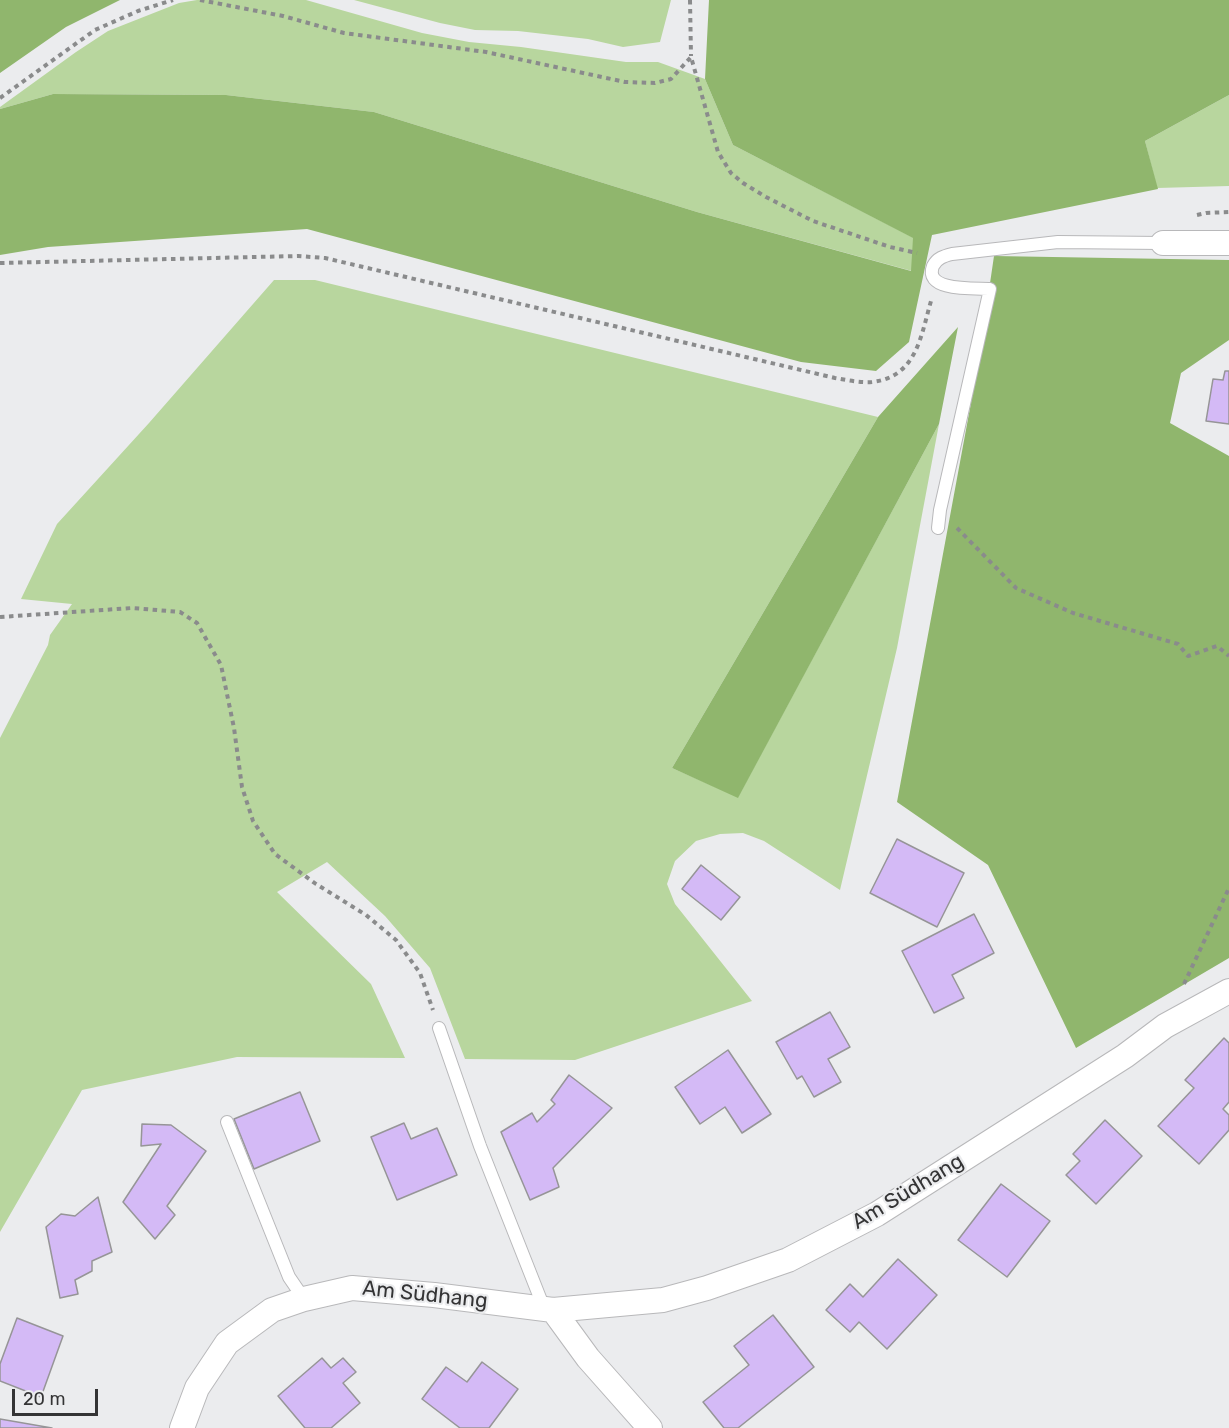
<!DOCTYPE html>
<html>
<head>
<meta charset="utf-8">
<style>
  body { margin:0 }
  #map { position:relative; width:1229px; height:1428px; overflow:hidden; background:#ebecee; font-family:Rubik,sans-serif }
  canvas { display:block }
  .scale { position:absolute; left:12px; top:1389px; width:86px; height:27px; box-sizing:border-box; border:3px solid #343435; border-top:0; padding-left:8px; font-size:18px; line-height:21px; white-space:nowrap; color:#343435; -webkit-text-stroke:4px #ebecee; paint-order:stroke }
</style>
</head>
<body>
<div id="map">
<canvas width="1229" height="1428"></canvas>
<div class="scale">20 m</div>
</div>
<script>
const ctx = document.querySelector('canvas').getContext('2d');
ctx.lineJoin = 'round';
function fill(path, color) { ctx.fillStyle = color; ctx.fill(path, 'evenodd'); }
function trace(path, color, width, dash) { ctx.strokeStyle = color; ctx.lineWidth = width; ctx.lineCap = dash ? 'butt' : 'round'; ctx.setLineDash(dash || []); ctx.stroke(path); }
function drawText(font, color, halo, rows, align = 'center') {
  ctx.font = font + ' Rubik,sans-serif'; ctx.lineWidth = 4.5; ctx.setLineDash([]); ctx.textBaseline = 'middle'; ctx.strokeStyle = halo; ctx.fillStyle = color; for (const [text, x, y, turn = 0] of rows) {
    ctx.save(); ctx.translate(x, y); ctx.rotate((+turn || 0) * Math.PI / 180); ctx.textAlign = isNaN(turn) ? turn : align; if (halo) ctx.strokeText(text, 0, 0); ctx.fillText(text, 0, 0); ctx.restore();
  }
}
const green = new Path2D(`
  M197 0H306L422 33 469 42 521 47 626 62H658L705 79 733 145 914 238 912 271 697 212 374 112 226 95 53 94 0 109V107L76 52 108 31 179 3Z
  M354 0H671L660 42 623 47 588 39 518 31 475 30 440 23Z
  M1229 95V186L1157 188 1145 141Z
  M274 280H315L878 417 672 768 738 797 939 424 897 648 840 890 764 841 743 833 720 834 696 841 675 861 667 884 675 904 752 1001 575 1060 465 1059 430 968 385 916 327 862 277 892 371 984 405 1058 237 1057 82 1090 0 1232V738L48 645 50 635 72 604 21 599 57 524 149 423Z`);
const forest = new Path2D(`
  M0 0H120L66 27 0 73Z
  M709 0H1229V95L1145 141 1158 189 932 235 909 342 876 371 801 362 307 229 48 247 0 255V109L53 94 226 95 374 112 697 212 911 271 913 238 733 145 705 79Z
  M994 256 1229 260V340L1181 373 1170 423 1229 456V958L1076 1048 988 865 897 802 978 365Z
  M958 327 939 424 738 798 672 768 878 417Z`);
const building = new Path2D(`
  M1225 371H1229V424L1206 421 1213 379 1223 380Z
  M897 839 964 873 937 927 870 893Z
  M701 865 740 897 721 920 682 889Z
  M974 914 994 953 952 975 964 998 934 1013 902 951Z
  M830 1012 850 1047 828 1059 841 1082 814 1097 802 1076 797 1079 776 1042Z
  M1224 1038 1229 1043V1102L1223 1109 1229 1115V1130L1199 1164 1158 1126 1194 1088 1185 1080Z
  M728 1050 771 1114 742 1133 725 1107 700 1124 675 1087Z
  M569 1075 612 1108 553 1168 559 1187 530 1200 501 1132 532 1113 537 1122 555 1104 551 1100Z
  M300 1092 320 1141 254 1169 234 1119Z
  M1105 1120 1142 1156 1096 1204 1066 1175 1080 1161 1073 1154Z
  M404 1123 411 1139 437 1128 457 1175 397 1200 371 1137Z
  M142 1124 171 1125 206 1151 167 1206 175 1215 155 1239 123 1202 161 1144 141 1146Z
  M1001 1184 1050 1221 1007 1277 958 1240Z
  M98 1197 112 1252 92 1261V1271L75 1280 78 1294 60 1298 46 1227 61 1214 75 1216Z
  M898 1259 937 1295 887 1349 859 1322 850 1332 826 1310 850 1284 863 1297Z
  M773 1315 814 1367 738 1428H724L703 1402 749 1365 734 1346Z
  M17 1318 63 1336 41 1397 0 1381V1364Z
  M322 1358 331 1368 343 1358 356 1372 343 1383 360 1403 331 1428H305L278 1396Z
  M482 1362 518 1389 489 1428H460L422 1399 446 1367 467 1382Z
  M0 1419 52 1428H0Z`);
const path = new Path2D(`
  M200 0 283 16 344 33 486 52 625 82 655 83 671 79 691 57 718 152 731 173 743 183 766 197 813 221 890 247 917 253
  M690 0 691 56
  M0 98 95 30 138 11 173 0
  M1197 215 1206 213 1229 212
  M0 263 298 256 325 258 835 378C847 380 860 383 872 382 917 377 921 335 931 301
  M957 528 1016 588 1073 613 1178 644 1188 656 1217 646 1229 656
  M0 617 132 608 180 612 197 623 221 665 234 728 242 787 253 821 275 854 316 884 366 915 396 940 420 973 433 1010
  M1184 984 1229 888`);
const lane = new Path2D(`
  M938 528 940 510 990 289C976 288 923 292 933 266 937 258 944 256 952 254L1058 242 1163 243
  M439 1028 480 1146 544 1308
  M227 1122 289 1277 304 1299`);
const street = new Path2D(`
  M1163 243H1229
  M553 1310 588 1358 650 1428
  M182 1428 197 1388 227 1343 272 1310 304 1299 352 1288 434 1295 553 1310 663 1300 707 1288 788 1260 877 1214 1125 1056 1165 1026 1229 991`);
const streetNames = [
  ["Am Südhang",908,1192,-31],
  ["Am Südhang",425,1295,6]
];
fill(green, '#b8d69e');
fill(forest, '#90b66d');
fill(building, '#d4baf6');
trace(building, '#969597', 1.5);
trace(lane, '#b8b8ba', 14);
trace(street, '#b8b8ba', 26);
trace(path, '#8a8b8c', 4, [4.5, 4.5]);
trace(lane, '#fff', 12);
trace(street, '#fff', 24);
drawText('21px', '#343435', '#ebecee', streetNames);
</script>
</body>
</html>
